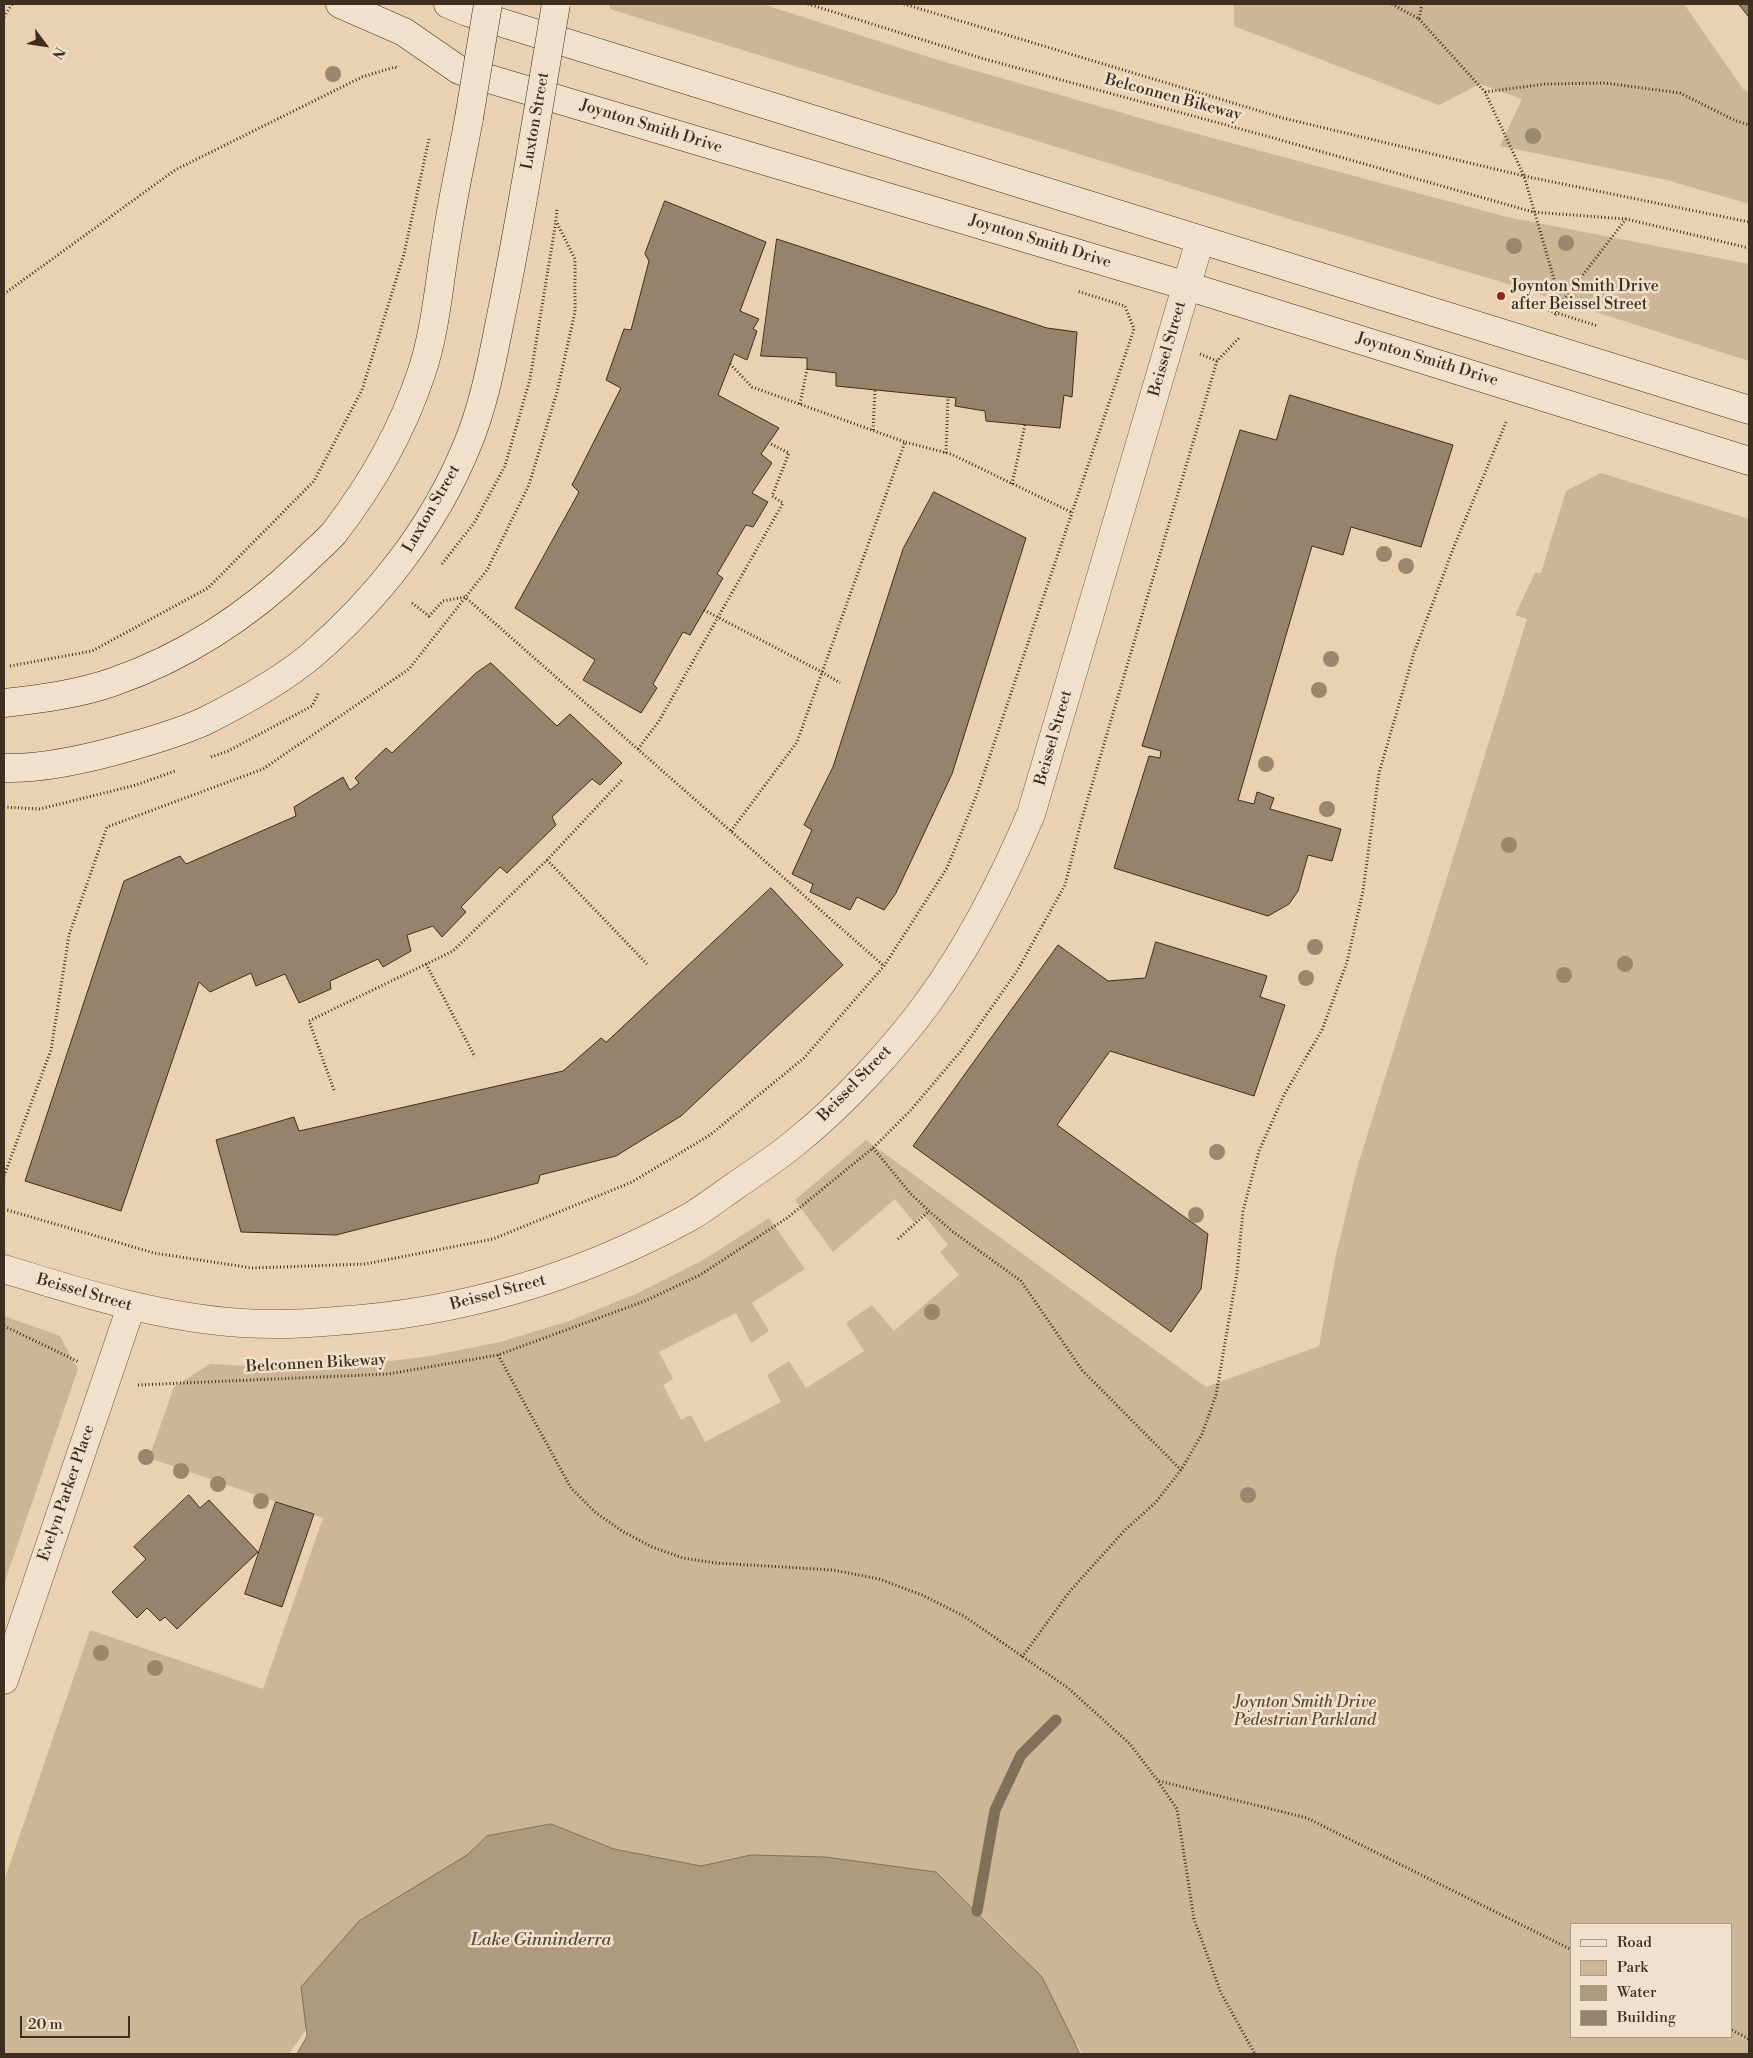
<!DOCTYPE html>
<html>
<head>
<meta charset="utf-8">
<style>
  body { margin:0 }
  #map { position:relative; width:1753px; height:2058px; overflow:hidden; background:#ead1b1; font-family:"Libre Bodoni",serif }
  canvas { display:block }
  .frame { position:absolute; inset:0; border:5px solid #3d2e1f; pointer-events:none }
  .legend { position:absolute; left:1570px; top:1923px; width:162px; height:115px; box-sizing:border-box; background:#f1e1cc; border:1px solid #a99987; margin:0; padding:6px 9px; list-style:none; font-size:15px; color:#3d2e1f }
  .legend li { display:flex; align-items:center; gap:10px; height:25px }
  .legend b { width:25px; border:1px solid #a99987 }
  .north { position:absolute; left:20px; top:20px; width:50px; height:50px; -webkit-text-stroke:4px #f1e1cc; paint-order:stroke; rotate:121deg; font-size:14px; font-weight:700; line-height:20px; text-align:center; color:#3d2e1f }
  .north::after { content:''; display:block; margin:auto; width:18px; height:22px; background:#3d2e1f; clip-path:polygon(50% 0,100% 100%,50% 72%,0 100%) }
  .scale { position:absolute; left:20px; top:2016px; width:110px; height:22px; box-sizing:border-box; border:2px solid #3d2e1f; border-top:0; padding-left:6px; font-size:15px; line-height:18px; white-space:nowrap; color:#3d2e1f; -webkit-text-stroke:4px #f1e1cc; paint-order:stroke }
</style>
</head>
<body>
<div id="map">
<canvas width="1753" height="2058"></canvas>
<div class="frame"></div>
<ul class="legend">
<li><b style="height:6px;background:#f1e1cc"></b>Road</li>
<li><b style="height:14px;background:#cdb598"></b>Park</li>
<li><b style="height:14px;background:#af9a7f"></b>Water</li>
<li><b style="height:14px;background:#97836b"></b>Building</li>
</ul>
<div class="north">N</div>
<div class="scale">20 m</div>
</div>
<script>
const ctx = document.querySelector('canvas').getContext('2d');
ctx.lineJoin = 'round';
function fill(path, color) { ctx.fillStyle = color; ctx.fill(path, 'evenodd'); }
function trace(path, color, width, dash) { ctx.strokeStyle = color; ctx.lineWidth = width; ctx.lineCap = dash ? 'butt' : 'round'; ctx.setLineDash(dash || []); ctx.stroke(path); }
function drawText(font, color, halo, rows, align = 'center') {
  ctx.font = font + ' "Libre Bodoni",serif'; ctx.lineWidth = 5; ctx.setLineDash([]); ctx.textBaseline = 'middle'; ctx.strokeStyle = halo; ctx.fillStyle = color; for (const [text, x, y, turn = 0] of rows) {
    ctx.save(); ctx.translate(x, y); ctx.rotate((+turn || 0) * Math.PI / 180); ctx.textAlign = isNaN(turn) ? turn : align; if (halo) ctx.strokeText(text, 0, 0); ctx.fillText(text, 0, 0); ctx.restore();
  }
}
const green = new Path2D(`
  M610 4H762L938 60 1168 126 1507 217 1749 264V361L1505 283 1286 218 610 9Z
  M1230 4H1684L1743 89 1749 92V204L1667 180 1500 146 1522 99 1480 84 1439 105 1234 26V5Z
  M1601 473 1749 519V2054H1082L1077 2044 1075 2045 1042 1977 1001 1934 936 1872 751 1855 701 1866 614 1849 551 1824 487 1836 467 1855 444 1869 314 2018 289 2054H4V1881L90 1630 263 1689 323 1518 149 1458 174 1387 210 1364 288 1368 359 1365 430 1356 500 1342 569 1321 638 1293 703 1260 769 1218 805 1269 752 1303 769 1331 751 1343 736 1313 659 1352 673 1379 663 1385 681 1420 691 1415 705 1442 781 1402 767 1375 789 1361 806 1388 864 1351 846 1323 872 1305 894 1331 959 1275 940 1252 948 1245 923 1214 914 1222 895 1199 833 1252 795 1200 866 1140 1206 1387 1319 1346 1336 1255 1358 1165 1527 619 1515 615 1535 573H1541L1566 491ZM1572 1924H1732V2037H1572Z
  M4 1316 60 1336 78 1369 4 1584Z`);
const water = new Path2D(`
  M551 1824 614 1849 701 1866 751 1855 825 1857 936 1872 1042 1977 1080 2054H297L307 2036 301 1987 359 1921 467 1855 487 1836Z`);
const stream = new Path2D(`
  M977 1911 995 1810 1021 1755 1056 1720`);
const building = new Path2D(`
  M1739 4H1749V17Z
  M665 201 766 242 740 311 759 319 753 329 757 331 747 360 734 354 718 395 779 428 761 454 772 463 752 493 768 502 753 527 746 525 717 574 723 578 690 635 683 632 653 684 657 688 641 713 583 680 595 660 515 608 579 492 572 485 621 388 606 380 624 329 631 330 649 261 645 254Z
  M777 239 1047 328 1077 332 1072 397 1064 395 1060 428 986 421 985 411 955 406 956 398 836 386V373L807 369V358L761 356Z
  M1290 395 1453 445 1421 547 1351 527 1343 555 1312 546 1238 800 1254 804 1257 792 1274 798 1270 809 1341 829 1332 861 1308 855 1298 891 1289 904 1268 916 1114 868 1149 756 1160 758 1161 751 1142 746 1240 430 1276 440Z
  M934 492 1026 538 952 774 896 893 884 910 857 897 850 910 810 892 813 884 792 874 812 830 804 825 833 767 903 549Z
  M491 663 557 726 570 714 622 763 600 785 592 779 552 817 556 825 507 873 500 867 461 907 466 912 442 937 433 926 407 935 411 951 383 967 378 959 330 981 331 989 299 1003 285 974 256 986 251 973 210 992 199 982 121 1211 25 1181 124 881 180 856 186 864 296 816 294 807 343 777 350 790 359 783 355 778 386 748 392 753 476 673Z
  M771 888 843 965 681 1116 616 1156 540 1175 538 1183 336 1235 241 1232 216 1140 294 1117 299 1131 563 1071 601 1038 606 1042Z
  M1156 942 1267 976 1260 997 1285 1005 1254 1096 1110 1051 1057 1125 1208 1234 1201 1289 1171 1332 913 1146 1058 945 1108 981 1145 978Z
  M189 1495 200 1508 209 1500 258 1552 177 1629 165 1617 160 1621 147 1608 137 1618 112 1592 146 1559 134 1547Z
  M276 1502 314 1514 282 1607 245 1594Z`);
const path = new Path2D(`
  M808 4 981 58 1270 137 1533 212 1626 219 1749 248
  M904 4 1283 118 1524 176 1749 222
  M1392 4 1419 19 1422 4
  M4 17 12 4
  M1419 19 1485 92 1524 176 1561 303
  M1485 92 1545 84 1605 83 1680 93 1734 120 1749 125
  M4 294 175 170 362 77 395 67 397 68
  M1535 306 1598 326
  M1555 315 1561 303 1626 219
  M1200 354 1217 361
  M730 364 752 387 905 442
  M800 404 807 369
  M873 430 875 390
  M946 453 948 398
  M1012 484 1025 425
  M442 564 474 523 505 466 530 379 556 221
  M412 603 429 616 443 601 465 597 884 966
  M704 610 822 672 840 683
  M10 666 92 651 208 588 314 481 362 390 404 254 429 139
  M638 749 659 721 783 503 772 496 789 453 769 443
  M211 757 228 751 312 706 319 692
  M4 807 40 809 136 785 175 771
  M731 831 797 742 905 442 951 454 1071 512
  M547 860 647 964
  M426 964 475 1057
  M334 1090 309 1021 453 951 547 860 622 780
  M873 1148 910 1193 929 1211 952 1231 1021 1281 1082 1370 1181 1470
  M4 1176 51 1050 69 935 107 827 263 769 409 669 487 570 529 485 557 392 575 312V259L556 221 557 209
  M4 1209 154 1253 252 1268 365 1264 493 1239 632 1182 710 1135 804 1058 884 966 947 868 978 791 1134 329 1125 306 1077 291
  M898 1239 929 1211
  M4 1326 79 1362
  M498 1355 571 1488 595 1512 622 1531 652 1547 683 1558 716 1563 833 1570 879 1579 922 1595 964 1616 1068 1688 1130 1744 1158 1781 1177 1809 1194 1919 1221 1993 1255 2054
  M138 1385 388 1374 498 1355 645 1301 700 1275 787 1218 873 1148 910 1111 961 1051 1017 971 1065 885 1081 822 1217 361 1239 338
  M1022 1657 1070 1591 1125 1530 1156 1502 1181 1470 1202 1434 1216 1395 1237 1273 1243 1211 1259 1151 1284 1095 1322 1030 1347 962 1363 891 1379 773 1414 653 1455 544 1507 420
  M1159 1781 1307 1818 1572 1950
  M1732 2030 1749 2039`);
const street = new Path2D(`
  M4 1269C82 1293 160 1318 242 1323 273 1325 305 1324 336 1321 461 1313 578 1278 688 1218 704 1209 719 1197 735 1186 755 1172 777 1158 796 1142 842 1105 895 1048 929 1001 971 943 1003 880 1031 814L1200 240
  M4 1680 131 1307`);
const secondary = new Path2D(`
  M340 4 404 32 459 70 1187 286 1749 461
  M448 4 467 12 1749 410
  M4 703C40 699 79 694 113 682 185 657 250 614 304 562 314 552 325 543 334 533 371 485 402 431 421 374 436 331 439 281 447 236 453 196 462 157 469 118
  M4 768C44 769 91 758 129 747 154 740 180 732 203 722 239 704 281 681 312 655 377 599 433 528 466 448 484 406 492 361 501 316 513 258 523 199 533 141`);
const secondaryBridge = new Path2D(`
  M469 118 488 4
  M533 141 556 4`);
const trees = [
  [333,74],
  [1533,136],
  [1566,243],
  [1514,246],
  [1384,554],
  [1406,566],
  [1331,659],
  [1319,690],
  [1266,764],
  [1327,809],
  [1509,845],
  [1315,947],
  [1625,964],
  [1564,975],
  [1306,978],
  [1217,1152],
  [1196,1215],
  [932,1312],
  [146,1457],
  [181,1471],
  [218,1484],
  [1248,1495],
  [261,1501],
  [101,1653],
  [155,1668]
];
const markers = [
  [1501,296,5,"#8f2418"]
];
const streetNames = [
  ["Belconnen Bikeway",1173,98,15],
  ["Luxton Street",536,121,-80],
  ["Joynton Smith Drive",651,127,17],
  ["Joynton Smith Drive",1040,242,17],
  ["Beissel Street",1168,349,-74],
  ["Joynton Smith Drive",1427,360,17],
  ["Luxton Street",432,509,-60],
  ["Beissel Street",1054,738,-74],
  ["Beissel Street",855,1084,-46],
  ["Beissel Street",84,1293,16],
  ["Beissel Street",498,1293,-15],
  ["Belconnen Bikeway",316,1364,-3],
  ["Evelyn Parker Place",67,1493,-71]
];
const poiNames = [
  ["Joynton Smith Drive",1511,287],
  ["after Beissel Street",1511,305]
];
const parkNames = [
  ["Joynton Smith Drive",1305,1703],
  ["Pedestrian Parkland",1305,1721]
];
const waterNames = [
  ["Lake Ginninderra",541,1941]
];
fill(green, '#cdb598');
fill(water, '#af9a7f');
trace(water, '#816f59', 1);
trace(stream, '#816f59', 11);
fill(building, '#97836b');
trace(building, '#3d2e1f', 1);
trace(street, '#685744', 29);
trace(secondary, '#3d2e1f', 29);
trace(path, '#3d2e1f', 3, [1, 2.5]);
trace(street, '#f1e1cc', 28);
trace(secondary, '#f1e1cc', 28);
trace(secondaryBridge, '#3d2e1f', 29, []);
trace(secondaryBridge, '#f1e1cc', 28);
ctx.fillStyle = '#9b866e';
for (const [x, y] of trees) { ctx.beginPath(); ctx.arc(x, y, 8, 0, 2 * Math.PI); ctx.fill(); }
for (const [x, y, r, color] of markers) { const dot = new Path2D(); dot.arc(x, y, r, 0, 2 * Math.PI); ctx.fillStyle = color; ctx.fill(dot); trace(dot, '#f1e1cc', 2); }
drawText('16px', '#3d2e1f', '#f1e1cc', streetNames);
drawText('16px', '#3d2e1f', '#f1e1cc', poiNames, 'left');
drawText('italic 16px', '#5a4937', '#f1e1cc', parkNames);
drawText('italic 18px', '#5a4937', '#f1e1cc', waterNames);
</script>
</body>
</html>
